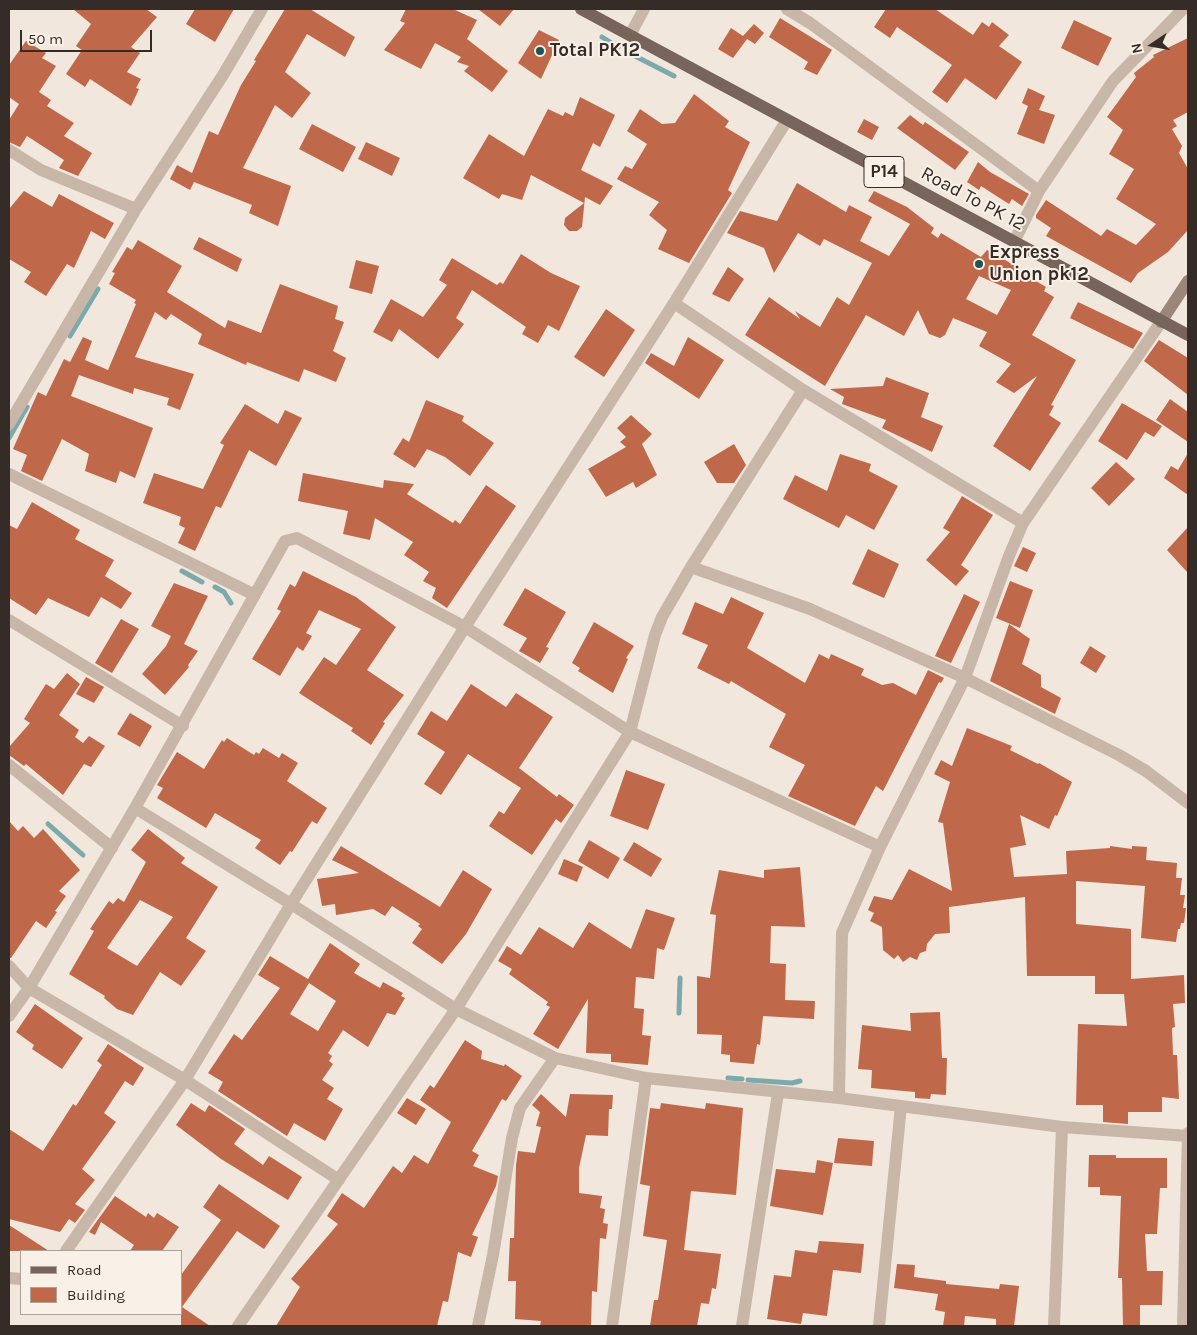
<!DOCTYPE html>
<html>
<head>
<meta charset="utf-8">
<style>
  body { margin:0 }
  #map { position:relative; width:1197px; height:1335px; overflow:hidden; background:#f1e7dc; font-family:Karla,sans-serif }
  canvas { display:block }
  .frame { position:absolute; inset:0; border:10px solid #352c28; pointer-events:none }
  .legend { position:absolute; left:20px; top:1250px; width:162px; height:65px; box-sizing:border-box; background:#f9f1e8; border:1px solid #aba29b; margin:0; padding:6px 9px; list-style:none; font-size:15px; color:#352c28 }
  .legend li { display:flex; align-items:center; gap:10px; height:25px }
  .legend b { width:25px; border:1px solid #aba29b }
  .north { position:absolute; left:1127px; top:20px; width:50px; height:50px; -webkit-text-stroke:4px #f9f1e8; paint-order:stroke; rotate:258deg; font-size:14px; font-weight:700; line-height:20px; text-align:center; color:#352c28 }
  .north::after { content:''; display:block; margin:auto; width:18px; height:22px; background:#352c28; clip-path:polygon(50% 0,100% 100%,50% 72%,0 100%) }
  .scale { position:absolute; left:20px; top:30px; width:132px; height:22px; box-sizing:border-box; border:2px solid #352c28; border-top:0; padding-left:6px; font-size:15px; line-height:18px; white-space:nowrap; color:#352c28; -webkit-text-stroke:4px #f9f1e8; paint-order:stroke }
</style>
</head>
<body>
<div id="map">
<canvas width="1197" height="1335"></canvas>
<div class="frame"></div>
<ul class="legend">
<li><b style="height:6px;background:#77645a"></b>Road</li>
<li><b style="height:14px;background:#c0684a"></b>Building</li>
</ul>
<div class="north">N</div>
<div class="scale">50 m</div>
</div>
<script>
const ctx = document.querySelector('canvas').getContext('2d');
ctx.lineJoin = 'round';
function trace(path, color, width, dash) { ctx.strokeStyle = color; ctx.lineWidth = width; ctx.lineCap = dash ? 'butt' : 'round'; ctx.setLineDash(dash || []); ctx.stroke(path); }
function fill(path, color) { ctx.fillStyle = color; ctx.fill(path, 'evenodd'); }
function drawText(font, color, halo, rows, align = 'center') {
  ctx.font = font + ' Karla,sans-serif'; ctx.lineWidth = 4; ctx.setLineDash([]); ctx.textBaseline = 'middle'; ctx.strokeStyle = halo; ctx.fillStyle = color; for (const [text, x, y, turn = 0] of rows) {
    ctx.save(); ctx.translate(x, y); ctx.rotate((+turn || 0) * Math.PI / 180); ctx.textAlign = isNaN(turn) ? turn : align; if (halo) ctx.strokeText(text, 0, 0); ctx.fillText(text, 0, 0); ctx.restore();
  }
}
const stream = new Path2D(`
  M602 37 618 47
  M633 55 674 76
  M70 336 98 289
  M9 438 27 407
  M182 571 202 582
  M215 587 224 592 231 603
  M48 824 83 855
  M679 1013 680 978
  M728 1078 742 1079
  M748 1080 792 1083 800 1081`);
const building = new Path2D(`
  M73 9H146L157 17 131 47 140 53 127 72 141 79 136 88 139 89 131 106 90 79 85 87 66 74 82 50 76 46 91 24Z
  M195 9H234L215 42 186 24Z
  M285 9H310L355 37 345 57 307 34 285 72 311 93 292 118 275 105 243 168 291 186 278 226 249 213 252 205 194 182 190 190 170 179 177 165 192 173 209 131 218 135 241 85 256 61 254 60Z
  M406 9H453L477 20 467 39 508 71 492 92 464 71 469 66 457 62 461 57 435 43 421 69 384 50 405 23 400 21Z
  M478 9H514L500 26Z
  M886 9H935L973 35 982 22 989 27 992 22 1009 35 999 46 1022 62 996 100 965 78 947 103 932 92 952 65 897 27 890 38 874 27Z
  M780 18 832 50 817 75 804 69 808 62 769 37Z
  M1074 20 1112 38 1098 66 1061 48Z
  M754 24 764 33 755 44 747 39 733 58 718 49 731 28 743 36Z
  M539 30 559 40 541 79 518 63Z
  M1188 38V112L1173 120 1177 126 1172 129 1182 146 1179 153 1188 169V230L1168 252 1138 273 1131 283 1046 236 1051 228 1036 218V215L1046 200 1101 236 1107 229 1136 245 1156 224 1116 199 1134 169 1109 154 1123 130 1107 117 1136 77 1134 73 1154 57 1153 55Z
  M26 41 46 53 42 58 56 66 39 92 51 100 47 106 74 123 64 136 92 153 78 176 59 168 64 160 27 136 20 147 9 142V120L19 104 9 97V65Z
  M1028 88 1045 96 1039 110 1055 115 1044 144 1017 134 1028 106 1022 103Z
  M694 94 729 121 725 127 750 142 728 190 732 193 689 263 658 249 667 230 649 215 659 202 617 179 625 166 632 169 647 144 627 131 640 109 662 124 675 123Z
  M580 97 615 115 600 147 593 143 581 170 613 186 600 205 585 197 582 227 577 231H569L564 225 565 218 584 203 531 175 522 200 502 194 499 199 463 178 489 134 524 156 548 109 563 116 565 112 573 116Z
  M910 115 923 125 925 122 969 152 955 170 897 128Z
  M864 119 879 127 872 140 857 132Z
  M312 124 356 147 343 172 299 149Z
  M366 142 400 158 392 176 358 159Z
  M978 162 990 172 1029 194 1022 206 1012 199 1009 204 981 186 979 190 967 182Z
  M797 183 846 212 849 205 872 217 860 241 889 256 910 224 868 201 874 191 907 207 934 228 931 233 938 238 941 233 981 257 987 250 1000 257 1017 267 1016 269 1046 287 1044 291 1054 297 1032 335 1076 360 1051 405 1054 406 1049 415 1061 423 1030 471 993 446 1037 376 1014 393 996 382 1011 364 979 346 987 332 953 318 945 335 940 338 929 334 918 310 904 336 866 315 825 386 745 335 769 297 800 319 795 311 820 327 837 297 849 305 872 263 824 239 820 246 798 233 774 273 764 248 727 233 740 211 777 221ZM979 276 1011 290 997 315 966 299Z
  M24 191 52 207 59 194 114 223 105 239 91 231 74 268 67 264 46 296 24 282 31 272 9 259V209Z
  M199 237 242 259 237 272 193 249Z
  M138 240 182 266 167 292 225 328 228 320 261 333 280 284 338 306 335 319 344 322 333 351 346 358 336 382 304 369 299 382 247 362 246 365 198 344 202 334 171 314 166 320 155 312 135 357 194 374 180 410 167 405 169 398 134 388 133 394 79 375 71 396 153 428 135 478 120 471 116 483 85 471 89 454 62 439 42 481 21 471 27 455 13 449 38 392 46 396 64 359 70 362 83 337 92 341 85 360 108 370 136 304 134 303 136 300 109 284 115 273 112 272 127 247 132 250Z
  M521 254 551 273 580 286 559 331 548 325 538 343 522 334 526 327 472 290 456 318 464 324 438 359 399 329 392 342 373 332 391 299 423 317 447 285 439 280 452 258 497 285 500 282 503 284Z
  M356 260 379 266 372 294 349 288Z
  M728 267 744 279 729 302 712 294Z
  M1078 302 1143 333 1133 349 1070 318Z
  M606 309 635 330 604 377 574 357Z
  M688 337 724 360 699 399 645 363 651 353 674 366Z
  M1159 340 1188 358V395L1144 361Z
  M886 377 929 393 921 417 943 426 932 452 882 428 886 420 842 404 844 397 830 389 883 386Z
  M1170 399 1188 412V442L1156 420Z
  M426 400 464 416 462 421 494 443 470 476 445 457 427 449 415 468 393 454 403 438 409 442Z
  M1122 403 1162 426 1154 437 1145 432 1127 460 1098 441Z
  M245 404 278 424 285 410 302 418 276 466 249 450 221 508 216 506 195 551 178 543 185 528 179 525 181 517 143 503 154 473 203 489 224 445 220 443Z
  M631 415 652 434 642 444 657 475 636 488 633 482 606 497 588 469 626 447 620 442 626 437 617 428Z
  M734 444 746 465 734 483H717L704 462Z
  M1188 453V495L1164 478 1171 466 1178 470Z
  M840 454 871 464 869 471 898 486 874 530 846 515 839 528 783 499 795 475 827 491Z
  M1116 462 1135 479 1109 506 1091 488Z
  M303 473 383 488 384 480 414 484 407 494 453 523 455 520 460 524 486 485 516 506 447 608 432 598 436 588 423 581 429 572 404 555 413 542 375 518 370 540 343 534 348 511 298 501Z
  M962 496 993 515 961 565 969 571 956 586 926 560 950 532 943 528Z
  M32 502 80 530 75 539 114 560 105 576 132 593 121 609 101 597 89 617 48 598 36 615 9 598V525L17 529Z
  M1188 527V573L1167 550Z
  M1023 547 1036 553 1027 572 1014 566Z
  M868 549 899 564 884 598 852 584Z
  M303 571 356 597 396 627 367 670 404 695 383 722 385 723 371 745 351 731 353 728 299 693 324 657 336 665 361 629 319 610 306 633 312 636 303 651 297 647 280 676 252 659 281 611 277 609 290 584 295 587Z
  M1010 581 1033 590 1020 628 996 618Z
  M174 583 208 596 184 644 198 651 188 665 189 667 165 695 142 674 166 646 171 636 151 626Z
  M525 588 566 612 546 647 549 648 540 663 519 651 527 638 503 625Z
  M964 594 980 602 951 663 935 656Z
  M731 597 764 613 747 648 805 683 819 654 829 659 831 654 864 669 861 675 882 685 893 683 916 695 928 670 944 678 941 683 939 682 883 791 876 786 855 826 788 796 805 765 769 747 786 714 731 681 729 684 697 668 708 645 682 634 695 602 723 614Z
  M121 619 139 629 112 673 95 663Z
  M594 622 634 646 626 658 628 659 613 693 578 671 580 668 572 663Z
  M1009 624 1030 639 1022 664 1041 675V687L1061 698 1055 714 990 681Z
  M1090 646 1106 656 1096 673 1080 663Z
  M67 673 80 684 59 715 79 730 75 737 83 743 89 736 105 746 91 767 84 764 63 795 26 764 24 766 9 755V747L30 723 24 719 46 684 54 689Z
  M86 677 104 687 94 703 76 694Z
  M471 684 506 707 516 693 553 717 519 768 557 797 559 794 574 805 561 823 556 819 532 855 489 826 499 811 504 814 521 788 468 754 441 795 424 784 445 752 417 734 431 711 447 721Z
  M130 713 152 726 140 747 117 734Z
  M967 728 1012 746 1010 750 1038 764 1039 763 1072 782 1057 816 1055 815 1049 829 1020 815 1026 845 1010 848 1014 877 1067 874 1066 851 1110 848V846L1132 849V846L1147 847 1146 860 1177 863 1176 878H1182L1180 895H1185L1183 908H1186L1184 923H1181L1180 929H1178L1176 942 1141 938 1145 886 1076 881V924L1131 929V979L1184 975 1185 1003 1173 1004 1175 1027 1172 1028 1173 1055H1177L1179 1099 1162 1097V1112H1128V1124L1103 1122V1105H1076L1078 1024 1127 1026 1124 994H1095V976H1027L1025 897 949 907 950 933 935 934 927 944 926 951 920 953 917 960 910 957 903 962 898 955 894 959 883 950 882 927 870 921 874 913 868 910 874 896 892 900 909 869 952 891 943 823 938 822 950 782 934 774 941 760 952 766Z
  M227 738 254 755 256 752 259 754 263 748 279 758 282 753 298 763 287 781 327 808 317 824 312 821 292 852 290 851 280 865 255 848 261 840 215 813 206 828 157 798 163 788 157 785 177 752 204 769 222 740 224 742Z
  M626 770 665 784 648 830 610 816Z
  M9 821 18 831 23 826 34 838 43 829 80 870 59 891 66 896 55 911 57 912 46 928 36 921 11 958H9Z
  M148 829 185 858 181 863 218 887 186 938 206 951 181 986 160 972 133 1015 117 1009 104 998 105 996 69 974 94 931 90 929 109 901 113 904 118 898 124 902 146 862 131 850ZM140 900 173 917 137 966 107 948Z
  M589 840 620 858 608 879 578 861Z
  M634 842 662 859 651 877 623 860Z
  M341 846 440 907 463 870 492 889 466 934 442 964 412 943 422 929 418 926 420 924 392 906 385 916 373 909 336 915 335 904 322 906 317 879 359 873 332 860Z
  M564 859 583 867 577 882 558 874Z
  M800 867 805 927 771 926 770 963 786 964 785 1000 815 1001 814 1019 763 1016 760 1045 757 1044 754 1064 730 1062V1055L721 1054 722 1035 697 1034V976L710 978 716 915 710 914 719 870 764 878V870Z
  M646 909 675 918 664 950 657 948 654 979 636 977 634 1008 644 1009 642 1035 651 1036 648 1065 613 1062H611V1054L586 1053 588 999 558 1049 533 1034 550 1007 546 1005 548 1002 509 974 512 969 498 961 507 946 521 955 539 927 573 948 589 922 631 949Z
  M330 943 360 964 354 973 380 988 383 982 403 993 401 996 405 998 395 1015 387 1013 368 1047 343 1030 328 1053 332 1056 329 1061 333 1064 322 1080 334 1088 327 1099 343 1109 325 1141 294 1123 287 1136 218 1091 223 1082 208 1073 234 1034 242 1040 280 988 258 975 270 956 308 979ZM309 983 336 1001 318 1031 290 1014Z
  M35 1004 83 1038 62 1069 32 1049 34 1045 16 1032Z
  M940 1012 942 1058H947L946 1095 931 1094 930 1099 915 1098V1092L871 1088 872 1070 858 1069 862 1025 911 1031 910 1013Z
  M465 1040 482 1051 481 1059 504 1066 505 1064 522 1076 506 1101 502 1099 472 1151 479 1155 473 1166 498 1176 496 1186 472 1235 478 1237 471 1257 458 1252 448 1302 443 1301 437 1326H276L300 1287 291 1279 338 1224 327 1216 342 1193 364 1208 393 1166 402 1173 414 1155 428 1164 451 1122 420 1100 430 1085 434 1088Z
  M108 1044 144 1068 133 1086 125 1081 104 1113 116 1122 82 1169 95 1180 75 1204 85 1210 75 1223 69 1219 60 1232 9 1219V1129L43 1151 73 1104 76 1106 102 1065 97 1061Z
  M541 1094 566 1117 570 1094 613 1095 612 1109H609L608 1136 586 1135 579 1168V1193L602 1196 600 1208 605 1209 603 1223 608 1224 606 1239 600 1238 597 1292 592 1291 591 1326H540L541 1321 515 1319 516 1281H508L510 1238H514L516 1165 518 1151 535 1153 541 1127 536 1126 540 1112 532 1105Z
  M407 1098 426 1109 416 1125 397 1113Z
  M191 1103 205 1112 209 1105 245 1129 234 1144 263 1165 269 1156 302 1177 288 1200 221 1159 176 1125Z
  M661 1103 705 1109 706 1103 743 1108 736 1195 691 1191 684 1250 721 1254 716 1289 712 1288 709 1304 701 1303 697 1326H650L654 1300H658L667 1240 643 1236 650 1186 640 1184 650 1108 660 1109Z
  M838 1138 874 1141 872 1166 834 1163Z
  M1089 1155H1116V1158H1167V1188H1160L1157 1234H1145L1147 1271H1163L1162 1305H1140V1326H1123L1122 1278H1118L1121 1196 1100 1195V1187H1088Z
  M817 1160 833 1163 823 1215 770 1206 776 1169 815 1173Z
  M219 1184 280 1226 264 1249 237 1231 182 1307 210 1326H181V1275L221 1220 203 1207Z
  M115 1196 146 1217 148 1213 154 1218 157 1213 179 1227 162 1251H130L134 1245 101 1222 95 1235 89 1232Z
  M9 1225 49 1251H9Z
  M819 1241 864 1244 861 1273 833 1270 827 1316 803 1313 801 1324 767 1319 774 1275 791 1277 795 1250 817 1253Z
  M897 1264 915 1265 914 1277 946 1281V1284L999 1289 1000 1284 1019 1286 1014 1326H996V1319L965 1316 964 1326H943L945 1312 935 1310 938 1294 894 1288Z`);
const street = new Path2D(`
  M787 9 810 23 1039 191 1014 242
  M630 35 644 9
  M9 150 41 170 136 209 9 424
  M1039 191 1113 81 1183 9
  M136 209 223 75 262 9
  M674 303 803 390 1023 523
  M9 474 255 595
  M691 567 810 609 965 678 1119 755 1146 771 1188 803
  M9 620 183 726
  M9 765 112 848
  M135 808 291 904 456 1009 555 1058 646 1078 839 1098 1062 1127 1188 1136
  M9 966 29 988 185 1080 339 1180
  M9 1016 29 988 135 808 285 541 297 538 465 627 630 732 655 635 662 617 691 567 803 390
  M839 1098 842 933 880 847 965 678 1009 556 1023 523 1161 322
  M66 1251 185 1080 291 904 465 627 674 303 787 120
  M9 1278 21 1279
  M238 1326 456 1009 630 732 880 847
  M478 1326 493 1255 512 1138 520 1108 555 1058
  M612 1326 646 1078
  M742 1326 778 1093
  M879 1326 901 1106
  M1054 1326 1062 1127
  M1183 1326 1188 1133`);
const secondary = new Path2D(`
  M1161 322 1188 281`);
const primary = new Path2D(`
  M581 9 1188 335`);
const markers = [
  [540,51,5,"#1f5155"],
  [979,264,5,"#1f5155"]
];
const shields = [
  [884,172,40]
];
const shieldNames = [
  ["P14",884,172]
];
const poiNames = [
  ["Total PK12",550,51],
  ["Express",989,253],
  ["Union pk12",989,275]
];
const streetNames = [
  ["Road To PK 12",973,199,28]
];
trace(stream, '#7caaac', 5);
fill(building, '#c0684a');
trace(street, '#c8b7a8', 12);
trace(secondary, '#9c867a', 12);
trace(primary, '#77645a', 12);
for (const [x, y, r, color] of markers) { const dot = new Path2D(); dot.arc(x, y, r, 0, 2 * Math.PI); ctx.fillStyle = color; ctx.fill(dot); trace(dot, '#f9f1e8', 2); }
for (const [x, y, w] of shields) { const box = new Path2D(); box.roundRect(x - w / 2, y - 15.5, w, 31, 4); ctx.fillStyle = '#f9f1e8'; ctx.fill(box); trace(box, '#352c28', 1); }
drawText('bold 18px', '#352c28', null, shieldNames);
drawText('bold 19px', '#352c28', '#f9f1e8', poiNames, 'left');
drawText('19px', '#352c28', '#f9f1e8', streetNames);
</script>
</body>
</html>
